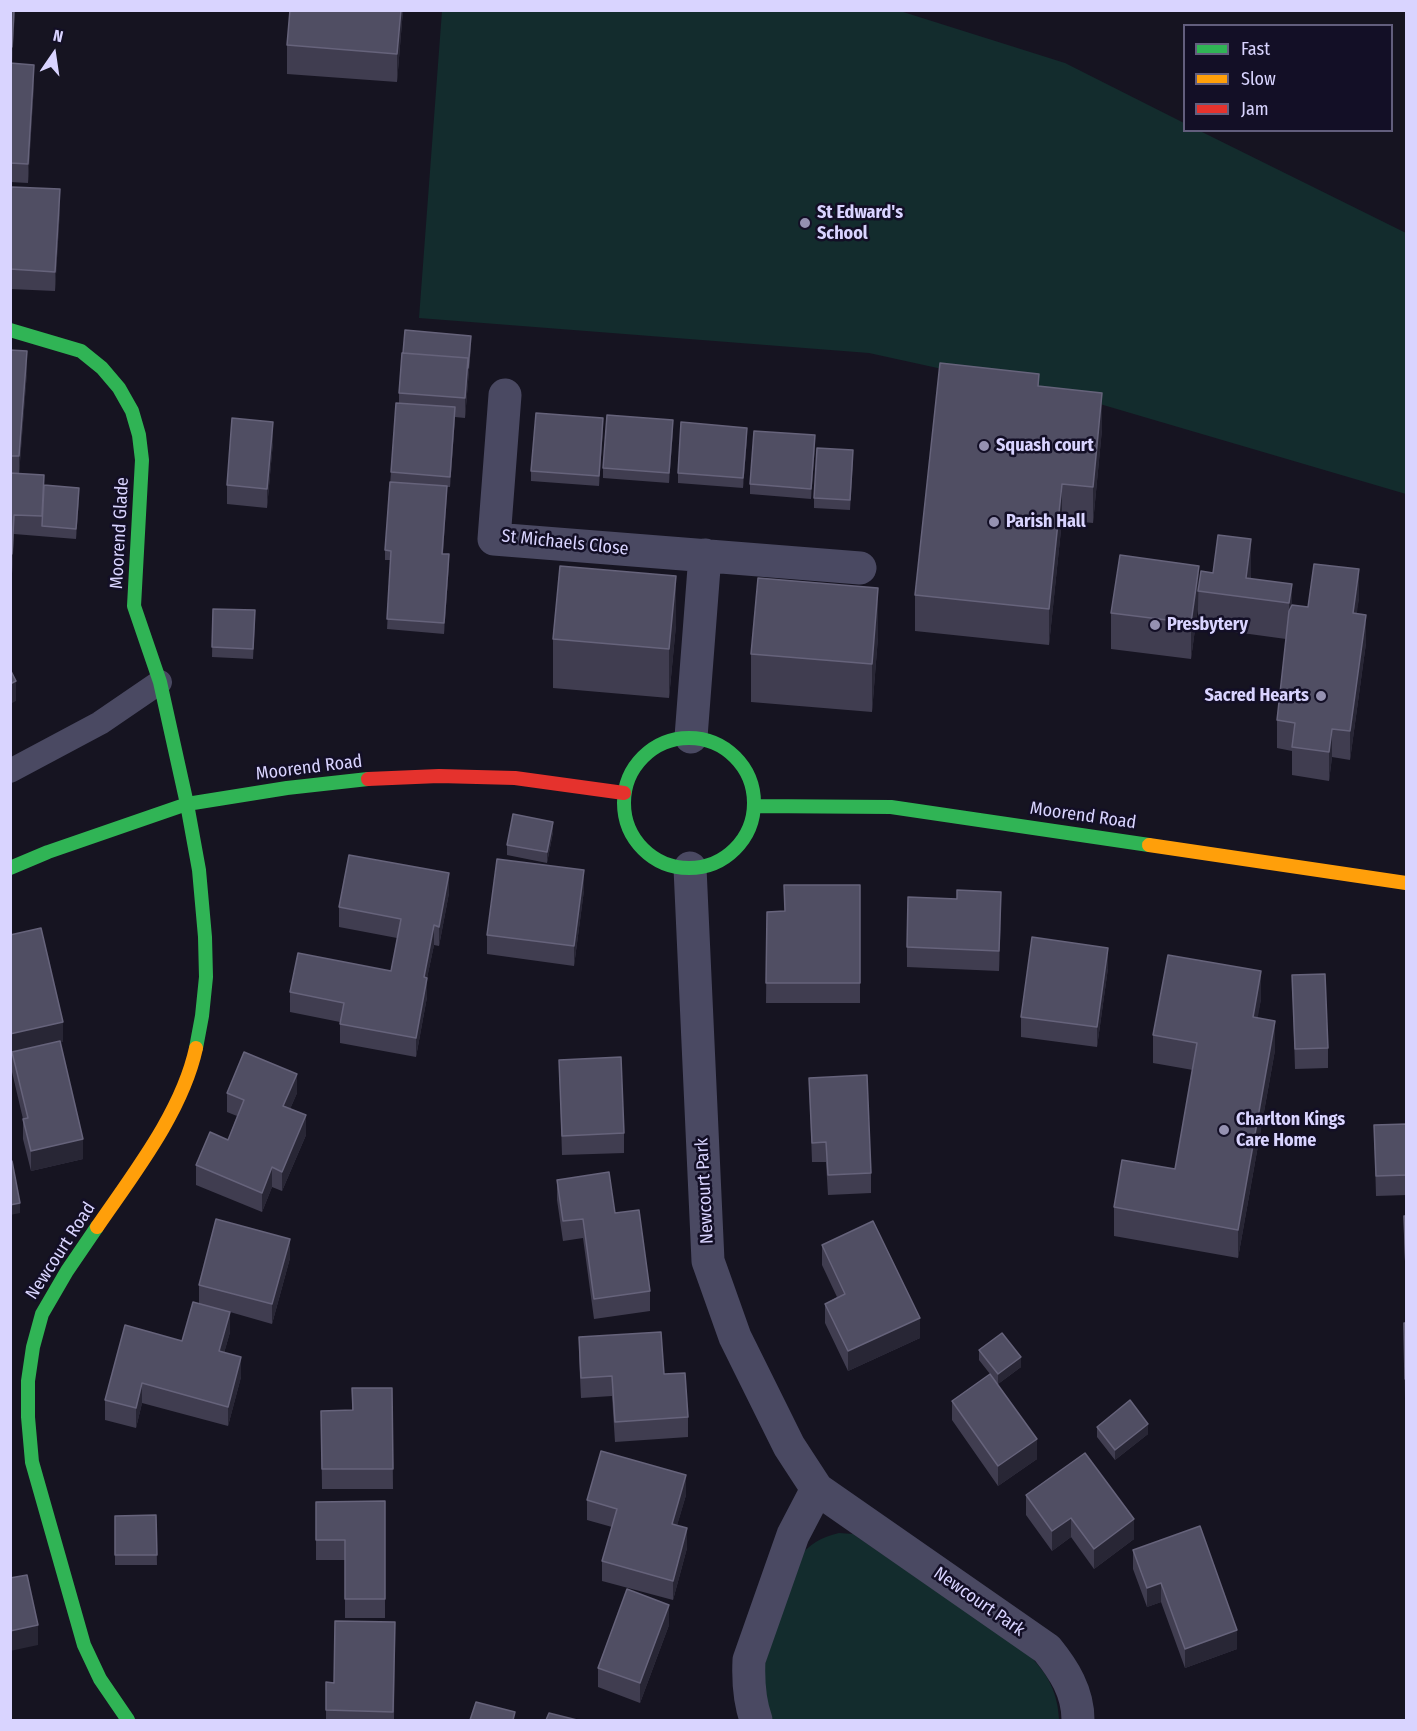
<!DOCTYPE html>
<html>
<head>
<meta charset="utf-8">
<style>
  body { margin:0 }
  #map { position:relative; width:1417px; height:1731px; overflow:hidden; background:#161421; font-family:"Fira Sans Condensed",sans-serif }
  canvas { display:block }
  .frame { position:absolute; inset:0; border:12px solid #d9d4ff; pointer-events:none }
  .legend { position:absolute; left:1183px; top:24px; width:210px; height:108px; box-sizing:border-box; background:#130f26; border:2px solid #625e7d; margin:0; padding:8px 10px; list-style:none; font-size:18px; color:#d9d4ff }
  .legend li { display:flex; align-items:center; gap:12px; height:30px }
  .legend b { width:30px; border:2px solid #625e7d }
  .north { position:absolute; left:24px; top:24px; width:60px; height:60px; -webkit-text-stroke:4px #130f26; paint-order:stroke; rotate:13deg; font-size:16px; font-weight:700; line-height:24px; text-align:center; color:#d9d4ff }
  .north::after { content:''; display:block; margin:auto; width:21px; height:27px; background:#d9d4ff; clip-path:polygon(50% 0,100% 100%,50% 72%,0 100%) }
</style>
</head>
<body>
<div id="map">
<canvas width="1417" height="1731"></canvas>
<div class="frame"></div>
<ul class="legend">
<li><b style="height:8px;background:#30b455"></b>Fast</li>
<li><b style="height:8px;background:#ff9f0a"></b>Slow</li>
<li><b style="height:8px;background:#e5322d"></b>Jam</li>
</ul>
<div class="north">N</div>
</div>
<script>
const ctx = document.querySelector('canvas').getContext('2d');
ctx.lineJoin = 'round';
function fill(path, color) { ctx.fillStyle = color; ctx.fill(path, 'evenodd'); }
function trace(path, color, width, dash) { ctx.strokeStyle = color; ctx.lineWidth = width; ctx.lineCap = dash ? 'butt' : 'round'; ctx.setLineDash(dash || []); ctx.stroke(path); }
function drawText(font, color, halo, rows, align = 'center') {
  ctx.font = font + ' "Fira Sans Condensed",sans-serif'; ctx.lineWidth = 5; ctx.setLineDash([]); ctx.textBaseline = 'middle'; ctx.strokeStyle = halo; ctx.fillStyle = color; for (const [text, x, y, turn = 0] of rows) {
    ctx.save(); ctx.translate(x, y); ctx.rotate((+turn || 0) * Math.PI / 180); ctx.textAlign = isNaN(turn) ? turn : align; if (halo) ctx.strokeText(text, 0, 0); ctx.fillText(text, 0, 0); ctx.restore();
  }
}
const green = new Path2D(`
  M442 11H900L1065 63 1184 123V130L1200 131 1406 233V494L1093 402 869 353 419 318Z
  M839 1533 853 1534 1029 1655C1048 1674 1058 1693 1059 1720H773L769 1715 761 1676 798 1558C810 1544 821 1537 839 1533Z`);
const lane = new Path2D(`
  M10 771 100 723 160 682`);
const street = new Path2D(`
  M505 395 494 539 860 568
  M691 737 705 555
  M690 868 708 1261 735 1337 789 1446 817 1489 1047 1649C1064 1670 1078 1692 1078 1720
  M756 1720C749 1700 748 1681 749 1660L793 1535 817 1489`);
const fast = new Path2D(`
  M10 330 81 351 102 368 119 388 132 411 139 435 142 460 134 606 160 682 187 804 199 870 205 937 206 977 202 1016 196 1048
  M624 803a65 65 0 1 1 130 0a65 65 0 1 1-130 0Z
  M754 806 891 807 1149 845
  M10 868 48 852 187 804 287 788 368 779
  M97 1227 67 1271 42 1314 33 1347 28 1381V1417L32 1462 84 1645 100 1679 128 1720`);
const slow = new Path2D(`
  M1149 845 1406 883
  M97 1227C134 1173 182 1112 196 1048`);
const jam = new Path2D(`
  M368 779 439 776 515 778 624 793`);
const wall = new Path2D(`
  M10 10H15L12 63 34 84 28 183 10 182Z
  M290 10H403L397 82 287 74V45Z
  M10 196 60 209 55 291 10 289Z
  M471 346 465 418 455 417 450 487H447L443 554 449 564 444 634 387 629 391 560H385V550L391 472 399 403V393Z
  M10 350 27 371 19 474 44 485 79 498 76 539 14 534 12 574H10Z
  M1039 387 1102 429 1093 523 1062 520 1049 645 915 631V595Z
  M603 428 599 486 531 481V471Z
  M673 430 669 483 603 478V468Z
  M747 438 743 488 678 483V473Z
  M273 442 267 508 227 504V485Z
  M815 445 811 499 750 494V484Z
  M853 460 850 510 814 508V498Z
  M1213 573 1251 575V579L1292 584V605L1308 607 1359 598 1356 614 1366 643 1350 760 1332 757 1329 781 1292 775V751L1277 748V720L1286 639 1198 627V607L1191 659 1111 649V613L1199 586Z
  M213 609 255 620 253 659 212 657Z
  M676 625 669 698 553 688V639Z
  M878 637 872 712 751 702V654Z
  M553 832 547 863 507 855V845Z
  M860 885V1003H766L767 912 784 911Z
  M584 890 574 966 487 954V935Z
  M449 893 439 946 434 945 427 978V997L416 1057 340 1043V1022L290 1012V992L391 971 397 938 339 927V907Z
  M1001 912 999 971 907 967V947Z
  M41 928 63 1022V1042H60L83 1139V1159L31 1171 23 1139V1119L12 1072V1053L10 1054V935Z
  M1108 968 1097 1047 1021 1037V1017Z
  M1292 975 1328 1048V1068L1295 1069Z
  M1261 999 1257 1018 1275 1050 1238 1258 1114 1236V1207L1175 1169 1193 1070 1153 1063V1035Z
  M559 1060 624 1133V1153L562 1155Z
  M809 1078 871 1173V1193L828 1195 826 1162H812Z
  M227 1093H297L290 1109 306 1135 282 1191 272 1187 262 1212 196 1185V1165L228 1140 237 1116 227 1112Z
  M1407 1124V1195L1376 1196 1374 1125Z
  M557 1180 615 1213 650 1291V1311L594 1319 583 1238 563 1241 557 1200Z
  M1404 1216H1407L1406 1288 1404 1236Z
  M822 1245 920 1338 848 1371 825 1323V1304L837 1297 822 1265Z
  M290 1258 272 1324 230 1312V1332L224 1353 241 1377 228 1426 142 1403 136 1428 105 1420V1400L182 1341 199 1304V1285Z
  M1407 1323V1399H1405L1404 1343Z
  M579 1337 664 1374 688 1417V1437L615 1442 612 1396 581 1398 579 1357Z
  M979 1350 1021 1367 998 1384 1037 1459 998 1486 952 1420V1401L990 1374 979 1360Z
  M352 1388H392L393 1489H322L321 1411 352 1410Z
  M1097 1427 1148 1434 1115 1460 1097 1437Z
  M686 1495 677 1525 687 1548 673 1600 602 1581V1561L612 1527 587 1520V1500Z
  M1026 1495 1134 1539 1094 1569 1071 1537 1052 1551 1026 1515Z
  M385 1501V1618H345V1560H316V1502Z
  M156 1515 157 1565H115V1516Z
  M1133 1550 1237 1649 1185 1668 1161 1602 1147 1607 1133 1569Z
  M395 1622 394 1720H326V1710L334 1683Z
  M669 1625 640 1703 598 1687V1668Z`);
const shadedWall = new Path2D(`
  M14 10H15L12 67V47Z
  M401 10H403L397 82V54Z
  M34 65V84L28 183V164Z
  M60 189V209L55 291V272Z
  M471 336V346L465 418V398Z
  M27 351V371L19 476V456Z
  M1102 393V429L1093 523V487Z
  M455 407V417L450 487V477Z
  M603 418V428L599 486V476Z
  M673 420V430L669 483V473Z
  M273 422V442L267 508V489Z
  M747 428V438L743 488V478Z
  M815 435V445L811 499V489Z
  M1062 484V520L1049 645V609Z
  M447 486V496L442 564V554Z
  M79 488V498L76 539V529Z
  M14 515V534L12 574V554Z
  M1251 539V575L1249 598 1246 578Z
  M449 554V564L444 634V623Z
  M1199 566 1198 607 1191 659V623Z
  M1359 569V598L1353 642V613Z
  M676 576V625L669 698V649Z
  M1292 584V620L1289 639V603Z
  M878 588V637L872 712V664Z
  M1366 615V643L1350 760V731Z
  M16 681V701L10 704V684Z
  M1332 729V757L1329 781V752Z
  M553 822V832L547 863V852Z
  M584 870V890L574 966V946Z
  M449 873V893L439 946V927Z
  M1001 892V912L999 971V951Z
  M434 925V945L427 978V997L416 1057V1038L424 977Z
  M1108 948V968L1097 1047V1027Z
  M1261 971V999L1253 1046V1017Z
  M1275 1021V1050L1238 1258V1230Z
  M63 1022V1042L10 1054V1034Z
  M297 1074V1093L283 1125V1106Z
  M306 1115V1135L282 1191V1172Z
  M83 1139V1159L31 1171V1151Z
  M272 1167V1187L262 1212V1193Z
  M20 1203V1213L10 1215V1205Z
  M290 1239V1258L272 1324V1304Z
  M230 1312V1332L219 1371V1351Z
  M920 1318V1338L848 1371V1351Z
  M241 1357V1377L228 1426V1407Z
  M1021 1357V1367L998 1384V1374Z
  M142 1383V1403L136 1428V1408Z
  M1148 1424V1434L1115 1460V1450Z
  M1037 1439V1459L998 1486V1466Z
  M686 1475V1495L672 1543V1524Z
  M1071 1518V1537L1052 1551V1531Z
  M1134 1519V1539L1094 1569V1549Z
  M687 1528V1548L673 1600V1581Z
  M1161 1583V1602L1147 1607V1588Z
  M669 1605V1625L640 1703V1683Z
  M38 1625V1645L10 1651V1631Z
  M1237 1630V1649L1185 1668V1649Z`);
const building = new Path2D(`
  M10 10H14L12 47H10Z
  M290 10H401L397 54 287 45Z
  M10 63 34 65 28 164 10 163Z
  M12 187 60 189 55 272 10 269V196Z
  M405 330 471 336 468 368V358L403 353Z
  M10 350 27 351 19 456H10Z
  M402 353 468 358 465 398 399 393Z
  M940 363 1039 374 1038 386 1102 393 1093 487 1062 484 1049 609 915 595Z
  M396 403 455 407 450 477 391 472Z
  M536 413 603 418 599 476 531 471Z
  M607 415 673 420 669 473 603 468Z
  M232 418 273 422 267 489 227 485Z
  M681 422 747 428 743 478 678 473Z
  M754 431 815 435 811 489 750 484Z
  M817 448 853 450 850 500 814 498Z
  M10 473 44 475 42 516 14 515 12 554H10Z
  M390 482 447 486 442 554H449L444 623 387 619 391 551 385 550Z
  M44 485 79 488 76 529 42 526Z
  M1218 535 1251 539 1246 578 1292 584 1289 603 1198 591 1201 571 1213 573Z
  M1120 555 1199 566 1191 623 1111 613Z
  M1314 564 1359 569 1353 613 1366 615 1350 731 1332 729 1329 752 1292 747 1295 723 1277 720 1289 611 1292 605 1308 607Z
  M560 566 676 576 669 649 553 639Z
  M758 578 878 588 872 664 751 654Z
  M213 609 255 610 253 649 212 647Z
  M10 669 16 681 10 684Z
  M513 814 553 822 547 852 507 845Z
  M349 855 449 873 439 927 434 925 424 977 427 978 416 1038 340 1024 344 1003 290 992 298 953 391 971 401 919 339 907Z
  M497 859 584 870 574 946 487 935Z
  M784 885H860V983H766L767 912 785 911Z
  M957 890 1001 892 999 951 907 947 908 897 957 899Z
  M41 928 63 1022 10 1034V935Z
  M1032 937 1108 948 1097 1027 1021 1017Z
  M1168 955 1261 971 1253 1017 1275 1021 1238 1230 1114 1207 1122 1160 1175 1169 1197 1043 1153 1035Z
  M1325 974 1328 1048 1295 1049 1292 975Z
  M60 1041 83 1139 31 1151 23 1119 28 1118 12 1052Z
  M244 1052 297 1074 283 1106 306 1115 282 1172 272 1167 262 1193 196 1165 210 1132 228 1140 244 1100 227 1093Z
  M621 1057 624 1133 562 1136 559 1060Z
  M867 1075 871 1173 828 1175 826 1142 812 1143 809 1078Z
  M1407 1124V1175L1376 1176 1374 1125Z
  M12 1161 20 1203 10 1205V1162Z
  M609 1172 615 1213 639 1210 650 1291 594 1299 583 1219 563 1221 557 1180Z
  M1404 1216H1407V1268H1406Z
  M216 1219 290 1239 272 1304 199 1285Z
  M873 1221 920 1318 848 1351 825 1304 845 1294 822 1245Z
  M193 1302 230 1312 219 1351 241 1357 228 1407 142 1383 136 1408 105 1400 125 1325 182 1341Z
  M1404 1323H1407V1379H1405Z
  M661 1332 664 1374 685 1373 688 1417 615 1422 612 1376 581 1378 579 1337Z
  M1002 1333 1021 1357 998 1374 979 1350Z
  M990 1374 1037 1439 998 1466 952 1401Z
  M352 1388H392L393 1469H322L321 1411 353 1410Z
  M1130 1400 1148 1424 1115 1450 1097 1427Z
  M601 1451 686 1475 672 1524 687 1528 673 1581 602 1561 617 1509 587 1500Z
  M1085 1453 1134 1519 1094 1549 1071 1518 1052 1531 1026 1495Z
  M385 1501V1599H345V1540H316V1502Z
  M156 1515 157 1555H115V1516Z
  M1200 1526 1237 1630 1185 1649 1161 1583 1147 1588 1133 1550Z
  M27 1575 38 1625 10 1631V1578Z
  M627 1589 669 1605 640 1683 598 1668Z
  M335 1621 395 1622 393 1712 326 1710V1682L334 1683Z
  M476 1702 515 1712 513 1720H470Z
  M549 1713 577 1720H546Z`);
const markers = [
  [805,223,6,"#9591b1"],
  [984,446,6,"#9591b1"],
  [994,522,6,"#9591b1"],
  [1155,625,6,"#9591b1"],
  [1321,696,6,"#9591b1"],
  [1224,1130,6,"#9591b1"]
];
const poiNames = [
  ["St Edward's",817,213],
  ["School",817,234],
  ["Squash court",996,446],
  ["Parish Hall",1006,522],
  ["Presbytery",1167,625],
  ["Sacred Hearts",1309,696,"right"],
  ["Charlton Kings",1236,1120],
  ["Care Home",1236,1141]
];
const streetNames = [
  ["Moorend Glade",120,533,-87],
  ["St Michaels Close",565,543,6],
  ["Moorend Road",309,768,-7],
  ["Moorend Road",1083,816,8],
  ["Newcourt Park",705,1191,-93],
  ["Newcourt Road",61,1251,-57],
  ["Newcourt Park",979,1602,35]
];
fill(green, '#132c2d');
trace(lane, '#4a4962', 24);
trace(street, '#4a4962', 33);
trace(fast, '#30b455', 14);
trace(slow, '#ff9f0a', 14);
trace(jam, '#e5322d', 14);
fill(wall, '#403d50');
fill(shadedWall, '#282635');
fill(building, '#504e63');
trace(building, '#66637b', 1.5);
for (const [x, y, r, color] of markers) { const dot = new Path2D(); dot.arc(x, y, r, 0, 2 * Math.PI); ctx.fillStyle = color; ctx.fill(dot); trace(dot, '#130f26', 2); }
drawText('bold 18px', '#d9d4ff', '#130f26', poiNames, 'left');
drawText('18px', '#d9d4ff', '#130f26', streetNames);
</script>
</body>
</html>
